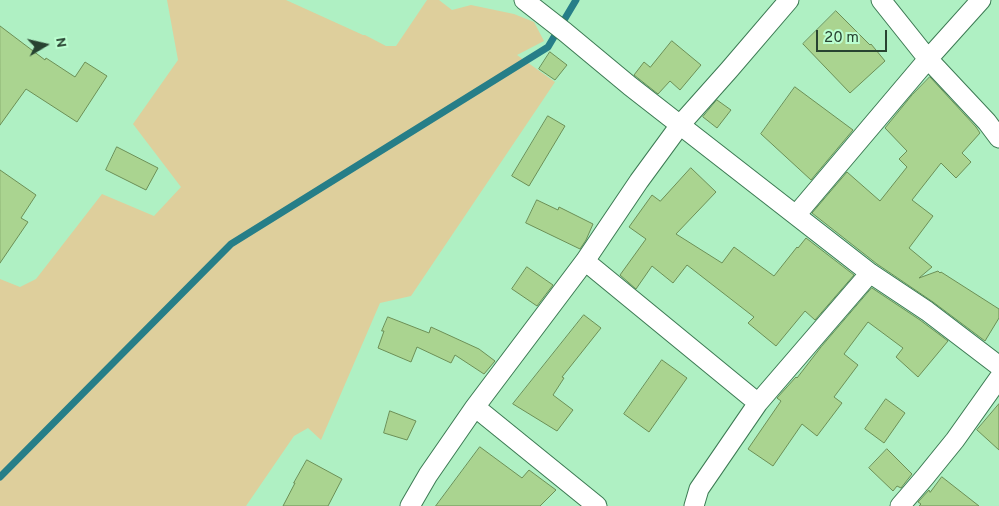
<!DOCTYPE html>
<html>
<head>
<meta charset="utf-8">
<style>
  body { margin:0 }
  #map { position:relative; width:999px; height:506px; overflow:hidden; background:#aff0c3; font-family:Overpass,sans-serif }
  canvas { display:block }
  .north { position:absolute; left:20px; top:20px; width:50px; height:50px; -webkit-text-stroke:4px #bcfed0; paint-order:stroke; rotate:81deg; font-size:14px; font-weight:700; line-height:20px; text-align:center; color:#284331 }
  .north::after { content:''; display:block; margin:auto; width:18px; height:22px; background:#284331; clip-path:polygon(50% 0,100% 100%,50% 72%,0 100%) }
  .scale { position:absolute; left:816px; top:30px; width:71px; height:22px; box-sizing:border-box; border:2px solid #284331; border-top:0; padding-left:6px; font-size:15px; line-height:18px; white-space:nowrap; color:#284331; -webkit-text-stroke:4px #bcfed0; paint-order:stroke }
</style>
</head>
<body>
<div id="map">
<canvas width="999" height="506"></canvas>
<div class="north">N</div>
<div class="scale">20 m</div>
</div>
<script>
const ctx = document.querySelector('canvas').getContext('2d');
ctx.lineJoin = 'round';
function fill(path, color) { ctx.fillStyle = color; ctx.fill(path, 'evenodd'); }
function trace(path, color, width, dash) { ctx.strokeStyle = color; ctx.lineWidth = width; ctx.lineCap = dash ? 'butt' : 'round'; ctx.setLineDash(dash || []); ctx.stroke(path); }
const green = new Path2D(`
  M167 0H286L363 35H365L386 46H396L427 0H439L452 10 471 5 514 14 534 22 544 41 517 55 555 82 411 296 380 303 321 440 308 428 294 436 246 506H0V279L20 287 36 279 102 194 154 216 181 187 133 124 178 60Z`);
const stream = new Path2D(`
  M0 477 231 244 548 47 576 0`);
const building = new Path2D(`
  M836 11 870 45 871 44 885 61 850 93 803 44Z
  M0 26 45 60 46 58 75 77 85 62 107 76 77 122 26 89 0 125Z
  M672 41 701 65 680 90 670 81 658 94 634 75 644 62 650 67Z
  M550 52 567 65 555 80 539 69Z
  M930 77 976 127 980 133 962 153 971 162 956 178 941 163 912 200 933 216 909 248 932 267 919 278 938 271 940 273 941 272 999 309V318L985 341 933 302 877 264 812 213 847 172 880 201 907 167 899 159 907 151 885 128 912 95Z
  M795 87 853 130 811 180 761 134Z
  M717 100 731 110 717 128 703 117Z
  M548 116 565 126 529 186 512 176Z
  M117 147 158 168 146 190 106 170Z
  M691 168 716 192 676 234 722 263 734 247 774 276 797 247 798 248 806 238 854 275 815 320 805 311 776 346 748 323 754 317 687 265 673 283 652 266 636 289 620 275 646 239 629 227 652 195 660 201Z
  M0 170 36 195 21 218 28 222 0 263Z
  M537 200 558 210 559 207 593 224 586 240 580 249 526 223Z
  M527 267 553 285 537 306 512 289Z
  M872 288 920 320 948 341 918 377 896 357 903 348 868 322 844 354 858 365 834 397 842 403 817 436 802 424 773 466 748 449 781 401 777 398 796 377 797 378 821 347Z
  M584 315 601 328 562 377 564 378 553 395 573 410 557 431 513 404Z
  M388 317 429 333 431 327 479 349 495 361 484 374 455 355 451 363 417 347 411 362 378 348 384 331H382Z
  M662 360 687 378 649 432 624 414Z
  M886 399 905 413 884 443 865 429Z
  M999 404V450L977 430Z
  M390 411 416 421 407 440 384 433Z
  M480 447 522 478 529 470 556 490 540 506H436Z
  M887 449 912 474 901 488 897 486 893 491 869 468Z
  M307 460 342 479 328 506H283L295 483H294Z
  M942 477 979 506H919L921 504 918 502 929 490 930 492Z`);
const minor = new Path2D(`
  M524 0 565 32 630 86 680 125 870 273 927 311 999 366
  M881 0 928 59 987 122 999 138
  M796 215 928 59 981 0
  M585 261 758 403
  M475 407 597 506
  M410 506 428 475 475 407 585 261 639 181 680 125 729 70 789 0
  M694 506 699 489 758 403 870 273
  M900 506 925 477 955 440 999 378`);
fill(green, '#decf9c');
trace(stream, '#267e88', 7);
fill(building, '#aad490');
trace(building, '#6c8f56', 1);
trace(minor, '#3c7a53', 21);
trace(minor, '#fff', 19);
</script>
</body>
</html>
